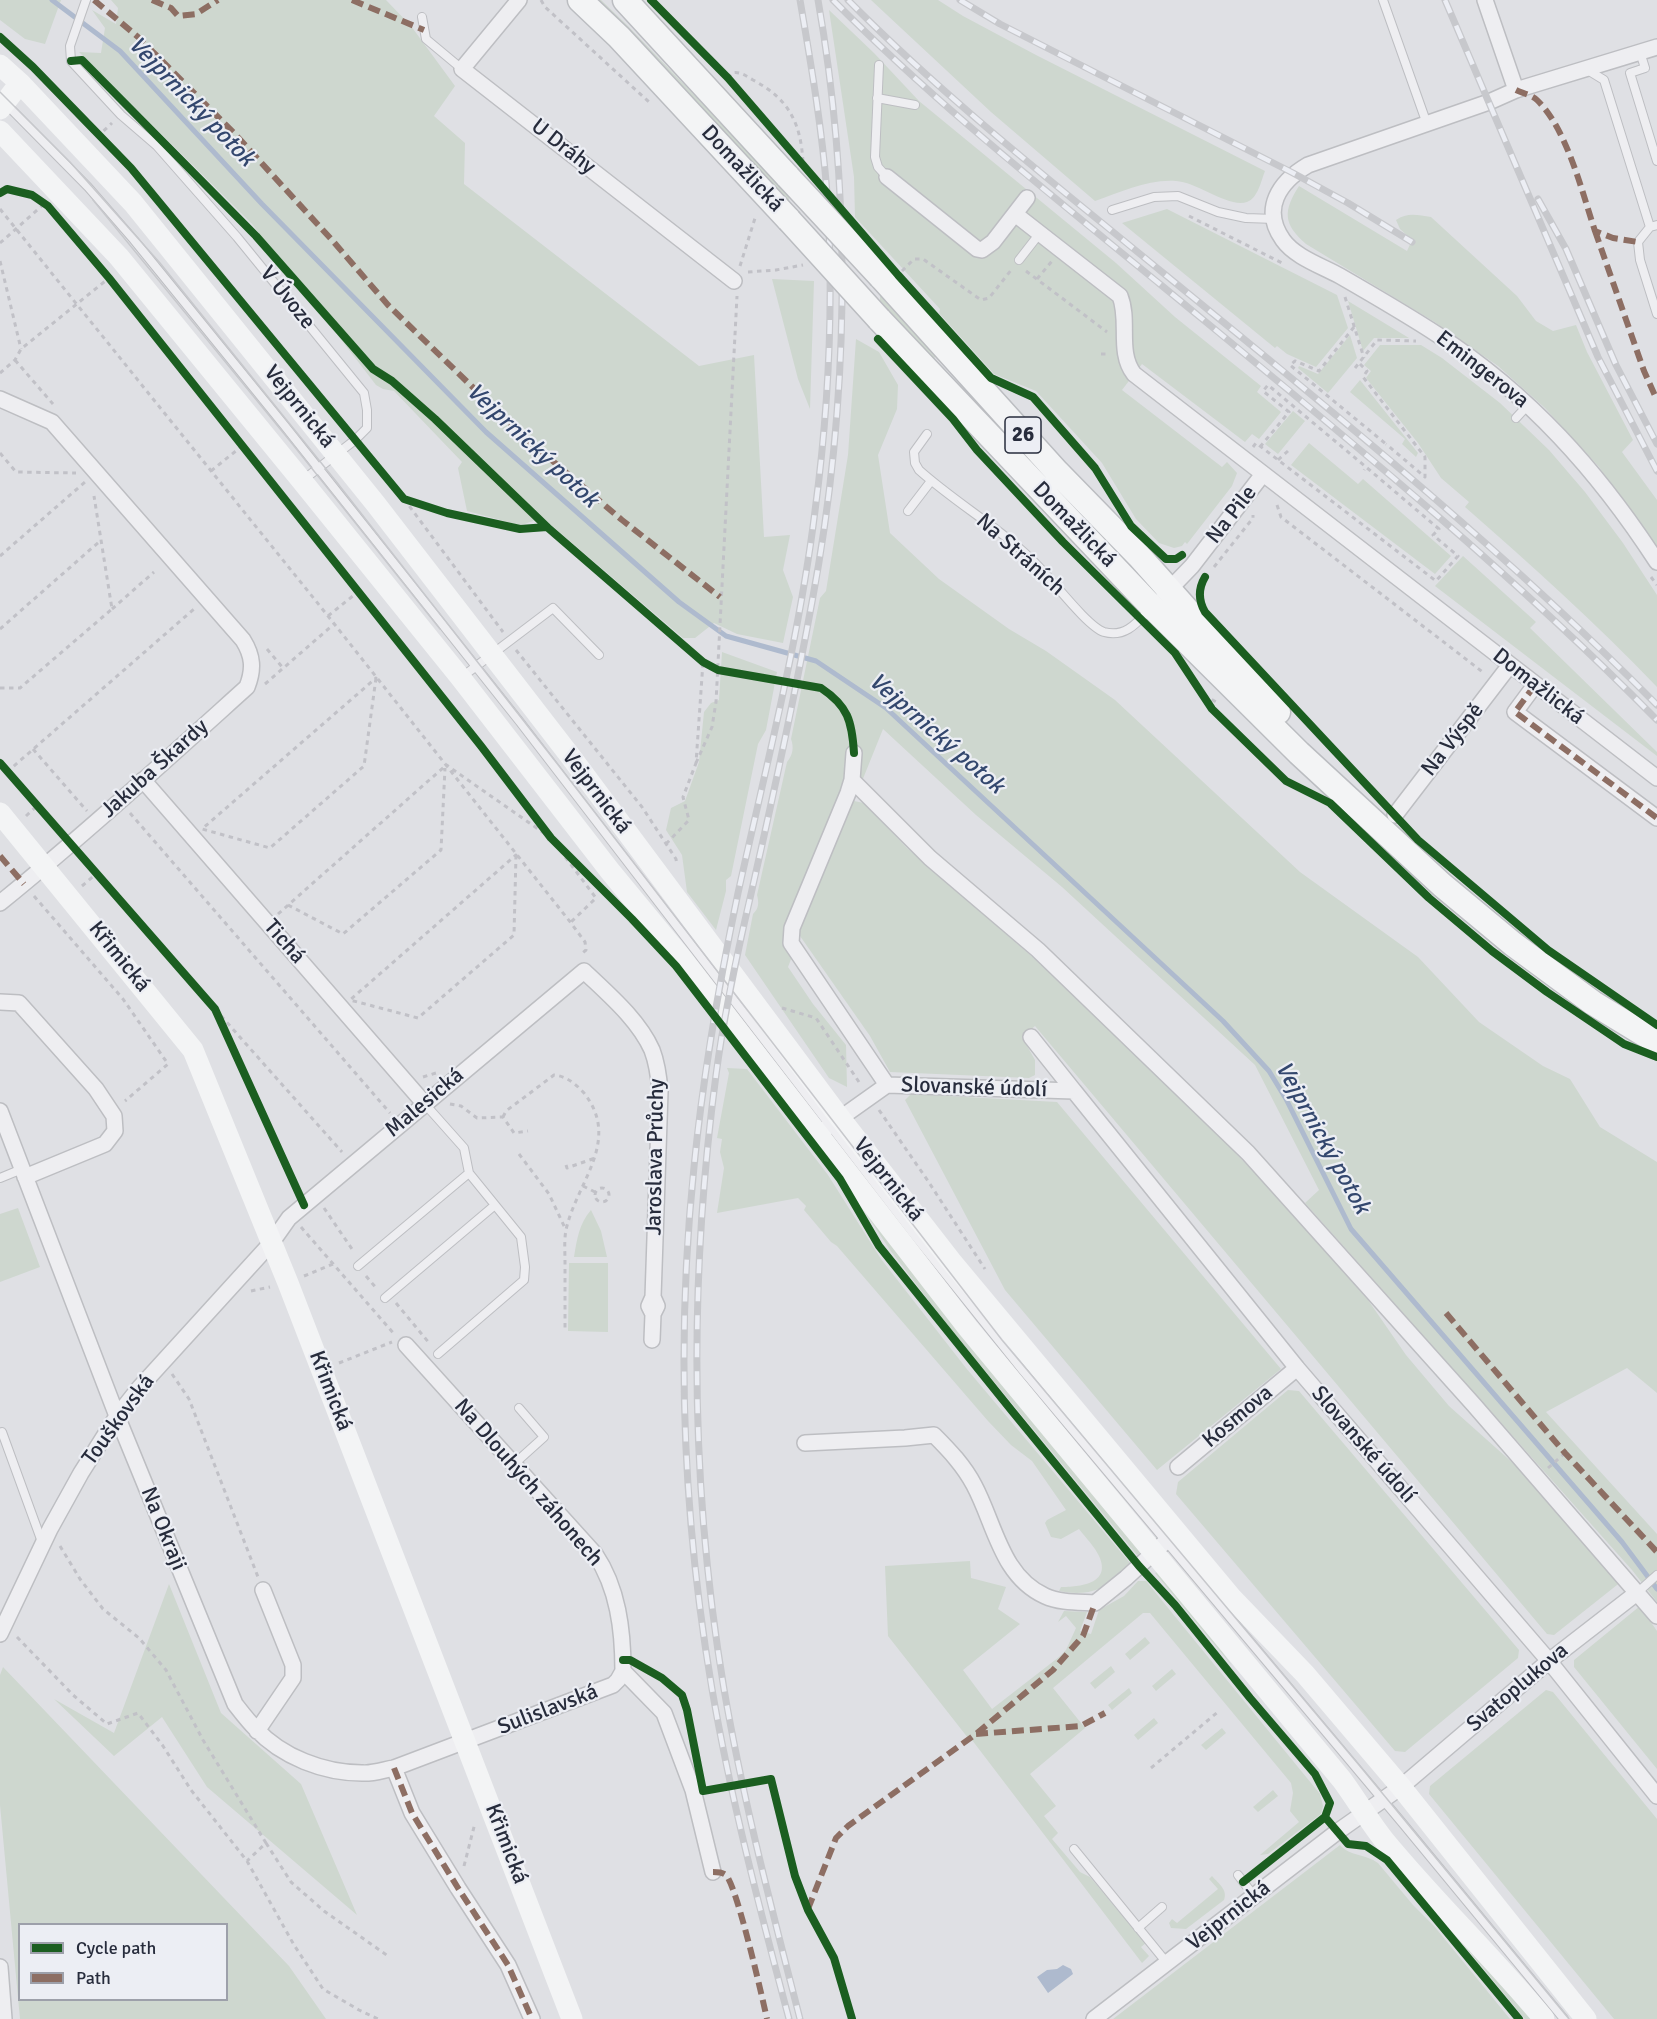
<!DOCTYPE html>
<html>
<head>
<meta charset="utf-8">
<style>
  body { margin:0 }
  #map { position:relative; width:1657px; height:2019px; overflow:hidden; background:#dfe0e4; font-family:Signika,sans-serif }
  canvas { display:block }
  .legend { position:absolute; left:18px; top:1923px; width:210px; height:78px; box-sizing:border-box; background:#eceef4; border:2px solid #9da0aa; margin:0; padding:8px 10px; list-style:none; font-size:18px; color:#272c3c }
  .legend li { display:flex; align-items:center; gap:12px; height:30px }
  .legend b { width:30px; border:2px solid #9da0aa }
</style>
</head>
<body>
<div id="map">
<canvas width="1657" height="2019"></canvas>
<ul class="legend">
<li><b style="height:8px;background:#1b5e20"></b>Cycle path</li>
<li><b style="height:8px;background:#8d6e63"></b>Path</li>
</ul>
</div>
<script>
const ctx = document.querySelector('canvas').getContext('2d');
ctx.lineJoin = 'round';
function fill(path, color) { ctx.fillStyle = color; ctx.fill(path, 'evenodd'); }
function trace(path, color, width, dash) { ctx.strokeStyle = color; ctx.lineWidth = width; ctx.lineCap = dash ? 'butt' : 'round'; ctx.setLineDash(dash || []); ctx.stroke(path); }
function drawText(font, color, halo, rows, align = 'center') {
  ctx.font = font + ' Signika,sans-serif'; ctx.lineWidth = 4.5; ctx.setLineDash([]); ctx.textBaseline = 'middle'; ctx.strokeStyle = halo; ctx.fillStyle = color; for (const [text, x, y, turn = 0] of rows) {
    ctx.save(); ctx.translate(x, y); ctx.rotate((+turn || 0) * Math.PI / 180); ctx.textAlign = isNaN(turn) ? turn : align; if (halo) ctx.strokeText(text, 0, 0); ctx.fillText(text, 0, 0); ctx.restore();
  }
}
const green = new Path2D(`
  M0 0H61L45 44 25 39 0 20Z
  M111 0H386L411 26 455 86 434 116 465 143 464 184 699 366 754 355 764 537 790 535 783 570 793 597 783 643 737 634 714 623 695 638H683L543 518C535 519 528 524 519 525L467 511 458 468 462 462 394 391 383 389 376 385 252 224 79 52 101 53 105 28 92 10 116 24 118 8Z
  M596 0H601L628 26 789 194V205Z
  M871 0H938L963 16 1036 55 1265 171C1261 181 1258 198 1247 202 1228 208 1197 182 1176 181 1148 179 1121 192 1095 201L991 112Z
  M829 10 874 53 919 101 1116 263 1175 317 1261 386 1257 392 1281 412 1259 439 1252 434 1245 442 1142 364 1122 390 1222 467 1227 462 1237 473 1232 486 1187 544 1185 542 1182 546 1174 548 1159 543 1136 519 1102 463 1036 391 994 374 939 313 940 309 855 217 854 177Z
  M1299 186 1407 251 1412 240 1400 229 1396 220C1407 212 1418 215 1431 217L1517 296 1536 321 1553 331 1576 325 1587 352 1633 440 1622 452 1657 500V550L1599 467 1545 408 1498 366 1433 321 1306 244C1283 224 1283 211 1299 186Z
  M1167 209 1337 295 1348 328 1316 367 1287 354 1277 346 1275 348 1122 223Z
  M772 279 814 281 810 409 798 379Z
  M880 294 936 354 933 362 880 305Z
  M1348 301 1409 338H1374L1363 351Z
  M1350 335 1357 358 1328 393 1298 368 1299 366 1318 374Z
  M856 339 879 352 898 385 897 409 878 455 890 533 939 579 1009 629 1046 651 1115 700 1300 872 1418 957 1479 1022 1543 1066 1570 1079 1600 1127 1657 1162V1393L1627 1368 1546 1412 1657 1534V1602L1632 1570 1305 1203 1319 1190 1255 1065 1062 887 976 815 883 729 854 801 864 803 907 848 1074 993 1197 1113 1275 1194 1368 1300 1406 1355 1449 1406 1542 1489 1622 1581 1554 1635 1547 1634 1035 1026 1022 1037 1035 1060V1075L1029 1078 890 1072 870 1036 800 936 788 967 813 1004 846 1045 847 1087 829 1078 745 955 753 914C759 908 759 903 757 895L787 762C793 755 794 747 791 739L820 598 826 591 848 455Z
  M1380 345H1421L1442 358 1500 403 1549 450 1585 492 1623 543 1657 595V687C1596 623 1531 565 1465 507L1469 502 1441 478 1418 443 1366 378 1371 371 1364 365Z
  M1360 380 1418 453 1416 457 1402 444 1405 439 1350 392Z
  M1293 411 1305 421 1278 454 1265 444Z
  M1309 443 1358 484 1363 479 1451 556 1435 574 1291 465Z
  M1463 556 1536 622 1530 628 1657 752V756L1435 586Z
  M722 652 777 672 766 730 758 744 731 876 726 880V891L716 930 687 892 682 855 666 830 671 808 685 801 699 762 704 712 711 703 719 700Z
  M727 1068 747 1069 828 1175 881 1259 966 1368 1130 1563C1112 1589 1089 1597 1059 1591L1061 1587C1079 1587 1112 1584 1099 1556 1095 1547 1086 1538 1079 1529L1061 1539 1051 1537 1045 1523 1047 1520 1066 1510 1032 1461 1011 1445 988 1421 837 1246 831 1242 804 1210 806 1206 798 1198 717 1213 724 1168 720 1152 722 1139 717 1138 729 1073Z
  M911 1094 1057 1102 1281 1369 1157 1470 1005 1290 905 1100Z
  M857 1200 1142 1551 1137 1555 945 1322 890 1250Z
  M18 1208 40 1267 0 1282V1214Z
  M591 1210 601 1231 607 1257H574C577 1239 579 1224 591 1210Z
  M569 1263H608V1332L568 1331Z
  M1288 1390 1299 1391 1519 1650 1518 1658 1405 1752 1395 1751 1176 1494 1178 1482Z
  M970 1561 971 1578 1006 1587 998 1609 1020 1624 963 1670 992 1709 1059 1657 1066 1650 1076 1628 1066 1616 1058 1622 1064 1611 1087 1612 1080 1631 1091 1634 1099 1610 1124 1596 1138 1581H1146L1320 1794 1323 1806 1321 1814 1268 1854 1260 1855 1299 1822 1290 1811 1293 1793 1291 1783 1150 1613H1143L1053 1688 1085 1728 1030 1774 1056 1806 1044 1816 1058 1833 1052 1839 1080 1872 1090 1877 1146 1943 1141 1947 1149 1956 1142 1963 972 1740 968 1738 888 1636 885 1566Z
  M1161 1570 1188 1602 1233 1667 1155 1573Z
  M169 1584 221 1713 301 1784 357 1915 207 1787 162 1717 114 1756 54 1699 114 1733Z
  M1640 1606 1657 1631V1769L1574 1667V1660Z
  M1145 1637 1150 1643 1130 1660 1125 1654Z
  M1111 1666 1115 1672 1095 1689 1090 1683Z
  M3 1667 289 1966 326 2019H20L0 1805V1675ZM226 1924V2000H20V1924Z
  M1172 1669 1176 1674 1156 1691 1152 1686Z
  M1129 1688 1132 1693 1112 1710 1108 1705Z
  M1546 1690 1553 1692 1657 1819V2019H1614L1429 1794 1430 1786Z
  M1154 1718 1158 1723 1138 1740 1134 1735Z
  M1222 1728 1226 1733 1206 1750 1201 1745Z
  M1273 1790 1278 1796 1258 1812 1253 1807Z
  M1340 1845C1349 1856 1366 1854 1378 1863L1413 1905 1434 1926 1510 2019H1113Z
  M1212 1876C1219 1884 1228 1890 1224 1900L1186 1929 1171 1928 1169 1923 1172 1919 1177 1923 1218 1889 1209 1879Z
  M1454 1933 1537 2019H1525Z`);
const water = new Path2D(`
  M1063 1965 1071 1969 1073 1974 1048 1993 1037 1977 1047 1970 1057 1969Z`);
const stream = new Path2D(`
  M52 0 120 51 262 204 486 432 679 602 726 636 816 661 886 708 1223 1021 1269 1071 1286 1099 1351 1229 1622 1542 1657 1589`);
const path = new Path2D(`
  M541 0 545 7 649 102
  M728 78 732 73C740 71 746 76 753 80 789 99 801 123 803 163
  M97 137 112 123
  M0 209 328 616 571 923 585 942 586 950 580 955
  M1189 216 1282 263
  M0 243 44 204
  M0 261 21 349
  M740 266 756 215
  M902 271 914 259H923L981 300 989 298 1012 269
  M1026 271 1107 332
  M748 272 776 270 803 265
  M1037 279 1052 261
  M1345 297 1364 358
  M1354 327 1319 371 1295 361 1290 365 1386 444 1387 443
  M1101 354H1110
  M15 360 53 404
  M1360 364 1367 371 1363 377 1425 457V477L1386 444
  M1355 368 1377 340 1416 341
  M0 373 15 360 21 349 109 278
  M1253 447 1256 443 1436 581 1458 556 1433 535 1439 529 1366 467 1364 470
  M1260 447 1289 412 1263 391 1268 385 1366 467
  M0 453 16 472 76 473
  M1278 460 1288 451
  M211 471 242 446
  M404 499 503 632
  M1277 505 1281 517 1484 673
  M0 556 85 482
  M1214 567 1253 518V515
  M1651 577 1657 585
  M112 609 154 572
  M328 616 359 591
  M0 629 100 541
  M267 649 283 668
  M516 650 642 807 676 859 677 865
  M376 678 364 766 270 848 202 829Z
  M265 684 334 624
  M0 688H20L112 609 94 496
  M1204 695 1218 703
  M33 749 87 811
  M696 763 712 727 716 702 737 296
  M445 764 551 838 596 898 571 922
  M7 772 194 609
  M519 797 525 792
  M130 813 390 1113
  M26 816 37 806
  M666 844 689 820 683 797 696 763 703 662
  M516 855 514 935 418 1018 350 1000Z
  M82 886 96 874
  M34 896 123 999 168 1064 125 1101
  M288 905 343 934 441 850 445 768
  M278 914 444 767
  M782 1008 816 1018 861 1085
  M215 1009 342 1152
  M423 1077 436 1073
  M450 1104 461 1106 477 1118 503 1117 514 1133 528 1131
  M879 1110 928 1181 985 1269
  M503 1117 506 1111 554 1075C566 1076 576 1084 584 1093 622 1141 576 1183 566 1230 564 1240 565 1252 565 1262 565 1285 565 1308 565 1331
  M519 1154 549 1194 565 1228
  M566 1165 567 1168 595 1158
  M583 1186 595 1192
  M595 1195a7 7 0 1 1 14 0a7 7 0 1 1-14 0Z
  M324 1208 354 1252
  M301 1227 395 1335
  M304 1276 333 1264
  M366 1276 377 1289
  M251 1291 270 1287
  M396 1303 430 1344
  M339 1363 392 1342
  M172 1374 189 1399 258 1577
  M1548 1468 1565 1453
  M60 1546 80 1579 103 1609 139 1638 166 1670 203 1740 266 1843 247 1861
  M17 1637 73 1695 107 1724 138 1713 163 1746 191 1790 247 1861 294 1945 323 1989 359 2010 378 2019
  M1151 1768 1219 1711
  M266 1843 291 1882 324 1911 388 1956
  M464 1866 475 1823`);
const lane = new Path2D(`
  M86 0 70 46 71 61 121 115 157 146 237 237 364 393 367 410V428L355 440 303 480
  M1383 0 1427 124
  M422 17 426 39 462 69
  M1640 52 1645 68 1630 73 1657 161
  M879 65 875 157 878 167 887 177
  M1586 69 1604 80 1650 227
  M877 98 915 105
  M5 103 88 187 134 240 284 425 520 722 915 1236 1024 1372 1404 1825 1564 2019
  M1112 210 1154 197 1178 196 1218 212 1246 218 1275 219
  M1657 225 1650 227 1638 242 1640 260 1657 314
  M1019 260 1040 233
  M1516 418 1528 405
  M927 434 914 452 915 463 919 470C958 505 1004 530 1040 568 1054 582 1088 627 1104 632 1125 638 1137 623 1150 609
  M908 511 931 481
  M462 677 553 608 599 655
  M424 1103 464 1148 469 1173 521 1237 525 1267 524 1280 438 1354
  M0 1178 22 1169
  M358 1266 469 1173
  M385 1298 495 1205
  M2 1432 42 1542
  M514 1464 544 1437 519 1408
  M1638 1592 1657 1575
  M1074 1849 1167 1963
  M1238 1875 1254 1896
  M1138 1928 1162 1907`);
const street = new Path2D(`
  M519 0 462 69 734 281
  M1485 0 1516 90
  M1657 47 1516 90 1489 102 1308 165C1279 182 1261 209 1283 240 1295 257 1322 266 1340 276 1373 295 1406 314 1438 335 1529 394 1598 471 1657 562
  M887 177 977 249 982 250 993 242 1027 198
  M1015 214 1120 296C1130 321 1117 352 1134 374L1657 778
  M0 399 52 422 243 640C253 656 254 669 247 687 166 760 85 834 0 903
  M1164 595 1192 566 1263 474
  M1535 685 1515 712 1657 818
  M854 753 852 780 848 793 792 928 791 943 887 1085
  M143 780 424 1103
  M852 780 930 858 1038 950 1248 1153 1474 1405 1657 1616
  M1395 815 1510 665
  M0 1002 19 1003 96 1089 114 1116 115 1131 105 1144 25 1177
  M1031 1037 1074 1091
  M0 1111 117 1416 235 1704C242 1713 248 1721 256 1729 282 1757 324 1773 362 1773 372 1774 383 1770 394 1768L613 1685 618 1680 623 1671C623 1630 618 1588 595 1554L406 1345
  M818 1134 887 1085 1074 1091 1297 1368 1549 1661 1657 1796
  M652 1340 653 1314 657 1306 653 1297 649 1306 653 1314
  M805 1443 905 1438 934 1435C950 1451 964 1466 974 1485 995 1524 1001 1576 1045 1596 1060 1603 1079 1602 1095 1603L1126 1578 1176 1532
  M1178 1467 1297 1368
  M0 1634 50 1529 81 1473 117 1416 140 1387 272 1242 289 1218 584 971C608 994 638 1019 652 1050 657 1063 659 1078 660 1092L653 1297
  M623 1671 664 1713 693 1790 713 1872
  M257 1731 293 1678V1665L263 1590
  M394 1768 412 1813 458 1888 508 1965 532 2019
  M0 1967 4 2019
  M1094 2019 1337 1832 1401 1787 1549 1661 1638 1592`);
const secondary = new Path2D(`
  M0 65 20 83 133 203 375 503 571 757 840 1118 951 1261 1231 1597 1305 1674 1401 1787 1586 2019
  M0 109 20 83
  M0 131 119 257 302 481 460 677 610 871 680 956 968 1328 1342 1780C1356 1799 1369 1821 1384 1840 1435 1902 1493 1957 1544 2019
  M0 813 193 1050 288 1283 572 2019`);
const primary = new Path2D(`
  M580 0 619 37 789 220
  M625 0 788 177
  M881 277 1057 472 1139 556 1278 712
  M879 319 1152 607 1299 753 1442 885 1513 944 1593 1003 1657 1042`);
const tram = new Path2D(`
  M0 92 70 162 160 263 335 480 559 766 1002 1340 1359 1765 1569 2019
  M93 200 290 441 440 629`);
const rail = new Path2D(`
  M833 0C935 103 1049 193 1161 285 1331 425 1502 563 1657 720
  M848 0C946 99 1055 184 1162 272 1332 411 1503 549 1657 705
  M960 0 1000 24 1293 173 1348 203 1412 242
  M1445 0 1598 357 1657 471
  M1538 199 1566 249 1616 365 1657 444
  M789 2019C760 1910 731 1800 712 1689 683 1518 676 1340 694 1167 703 1075 719 984 738 893 766 766 799 640 815 511 829 406 834 299 827 193 822 128 811 64 800 0
  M800 2019C772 1910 743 1800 724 1689 690 1486 689 1279 716 1075 724 1014 737 954 751 894 773 797 794 700 812 602 849 404 853 199 818 0`);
const primaryBridge = new Path2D(`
  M788 177 881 277
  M789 220 879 319`);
const quiet = new Path2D(`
  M94 0 138 37 234 133 332 240 388 305 522 435 622 520 720 597
  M152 0 171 8 178 16 196 14 218 0
  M352 0 424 30
  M1516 90C1522 93 1532 95 1537 100 1567 129 1582 192 1595 231L1613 238 1638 242
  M1595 231 1644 371 1657 400
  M1535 685 1515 712 1657 818
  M0 856 24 884
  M1446 1313 1565 1453 1657 1552
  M976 1734 1081 1726 1105 1713
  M394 1768 412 1813 458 1888 508 1965 532 2019
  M713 1872C718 1872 722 1872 726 1875 737 1887 762 1996 767 2019
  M808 1909 836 1838 848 1826 976 1734 1053 1670 1083 1636 1095 1603`);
const cycleway = new Path2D(`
  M651 0 728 78 898 275 991 378 1033 397 1095 468 1131 526 1166 559H1176L1182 555
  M0 37 33 67 131 168 404 499 447 513 520 529 547 527
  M71 61 82 60 256 236 373 369 392 381 435 419 547 527 703 662 718 670 821 688C848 706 852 721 854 753
  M0 193 7 189 32 195 48 206 109 278 481 746 551 838 632 919 676 966 840 1179 879 1246 1012 1411 1139 1566 1175 1605 1250 1698 1315 1774 1330 1803 1325 1817 1243 1882
  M878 339 953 419 977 450 1063 542 1175 653 1212 709 1286 781 1330 803 1429 898 1492 951 1547 992 1624 1044 1657 1057
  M1205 577C1198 589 1198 600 1205 612L1418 840 1548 950 1657 1025
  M0 763 215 1009 304 1205
  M623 1660H630L662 1678 682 1695 687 1710 703 1791 771 1779 795 1876 808 1910 834 1958 852 2019
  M1325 1817 1348 1844 1366 1846 1387 1860 1519 2019`);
const shields = [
  [1023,435,36]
];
const shieldNames = [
  ["26",1023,435]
];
const streetNames = [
  ["U Dráhy",563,147,38],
  ["Domažlická",742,169,47],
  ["V Úvoze",287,298,51],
  ["Emingerova",1482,370,38],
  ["Vejprnická",299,407,51],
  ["Na Pile",1232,515,-52],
  ["Domažlická",1074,525,46],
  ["Na Stráních",1020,555,42],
  ["Domažlická",1538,687,38],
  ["Na Výspě",1453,740,-52],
  ["Jakuba Škardy",155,769,-42],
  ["Vejprnická",596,792,53],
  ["Tichá",284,942,49],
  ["Křimická",119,957,51],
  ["Slovanské údolí",974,1088,2],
  ["Malesická",425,1103,-40],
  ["Jaroslava Průchy",656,1157,-89],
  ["Vejprnická",888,1180,52],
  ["Křimická",330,1391,69],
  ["Kosmova",1238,1417,-40],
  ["Touškovská",119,1420,-54],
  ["Slovanské údolí",1363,1445,49],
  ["Na Dlouhých záhonech",528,1483,49],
  ["Na Okraji",163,1529,68],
  ["Svatoplukova",1518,1688,-40],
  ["Sulislavská",548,1710,-21],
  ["Křimická",506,1844,69],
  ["Vejprnická",1229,1916,-38]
];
const waterNames = [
  ["Vejprnický potok",191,102,46],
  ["Vejprnický potok",532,446,43],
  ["Vejprnický potok",936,734,41],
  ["Vejprnický potok",1322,1138,61]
];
fill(green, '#ced7cf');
fill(water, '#aebace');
trace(stream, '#aebace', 5);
trace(lane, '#bdbec2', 10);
trace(street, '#bdbec2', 18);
trace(primary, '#bbbdc1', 27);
trace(path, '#c1c1c7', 3, [4.5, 4.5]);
trace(lane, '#eeeef1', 8);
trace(street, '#eeeef1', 15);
trace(secondary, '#f3f4f5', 21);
trace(primary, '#f3f4f5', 24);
trace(tram, '#c7c8cc', 1.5);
trace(rail, '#c7c8cc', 7);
trace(rail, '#eceef4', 4.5, [14]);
trace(primaryBridge, '#bbbdc1', 27, []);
trace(primaryBridge, '#f3f4f5', 24);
trace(quiet, '#8d6e63', 6, [12, 6]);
trace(cycleway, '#1b5e20', 8);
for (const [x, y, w] of shields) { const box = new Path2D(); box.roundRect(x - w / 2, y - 18, w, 36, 4.5); ctx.fillStyle = '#eceef4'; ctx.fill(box); trace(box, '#272c3c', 1.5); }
drawText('bold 21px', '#272c3c', null, shieldNames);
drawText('22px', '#272c3c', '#eceef4', streetNames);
drawText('italic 24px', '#33476e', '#eceef4', waterNames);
</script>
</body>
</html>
